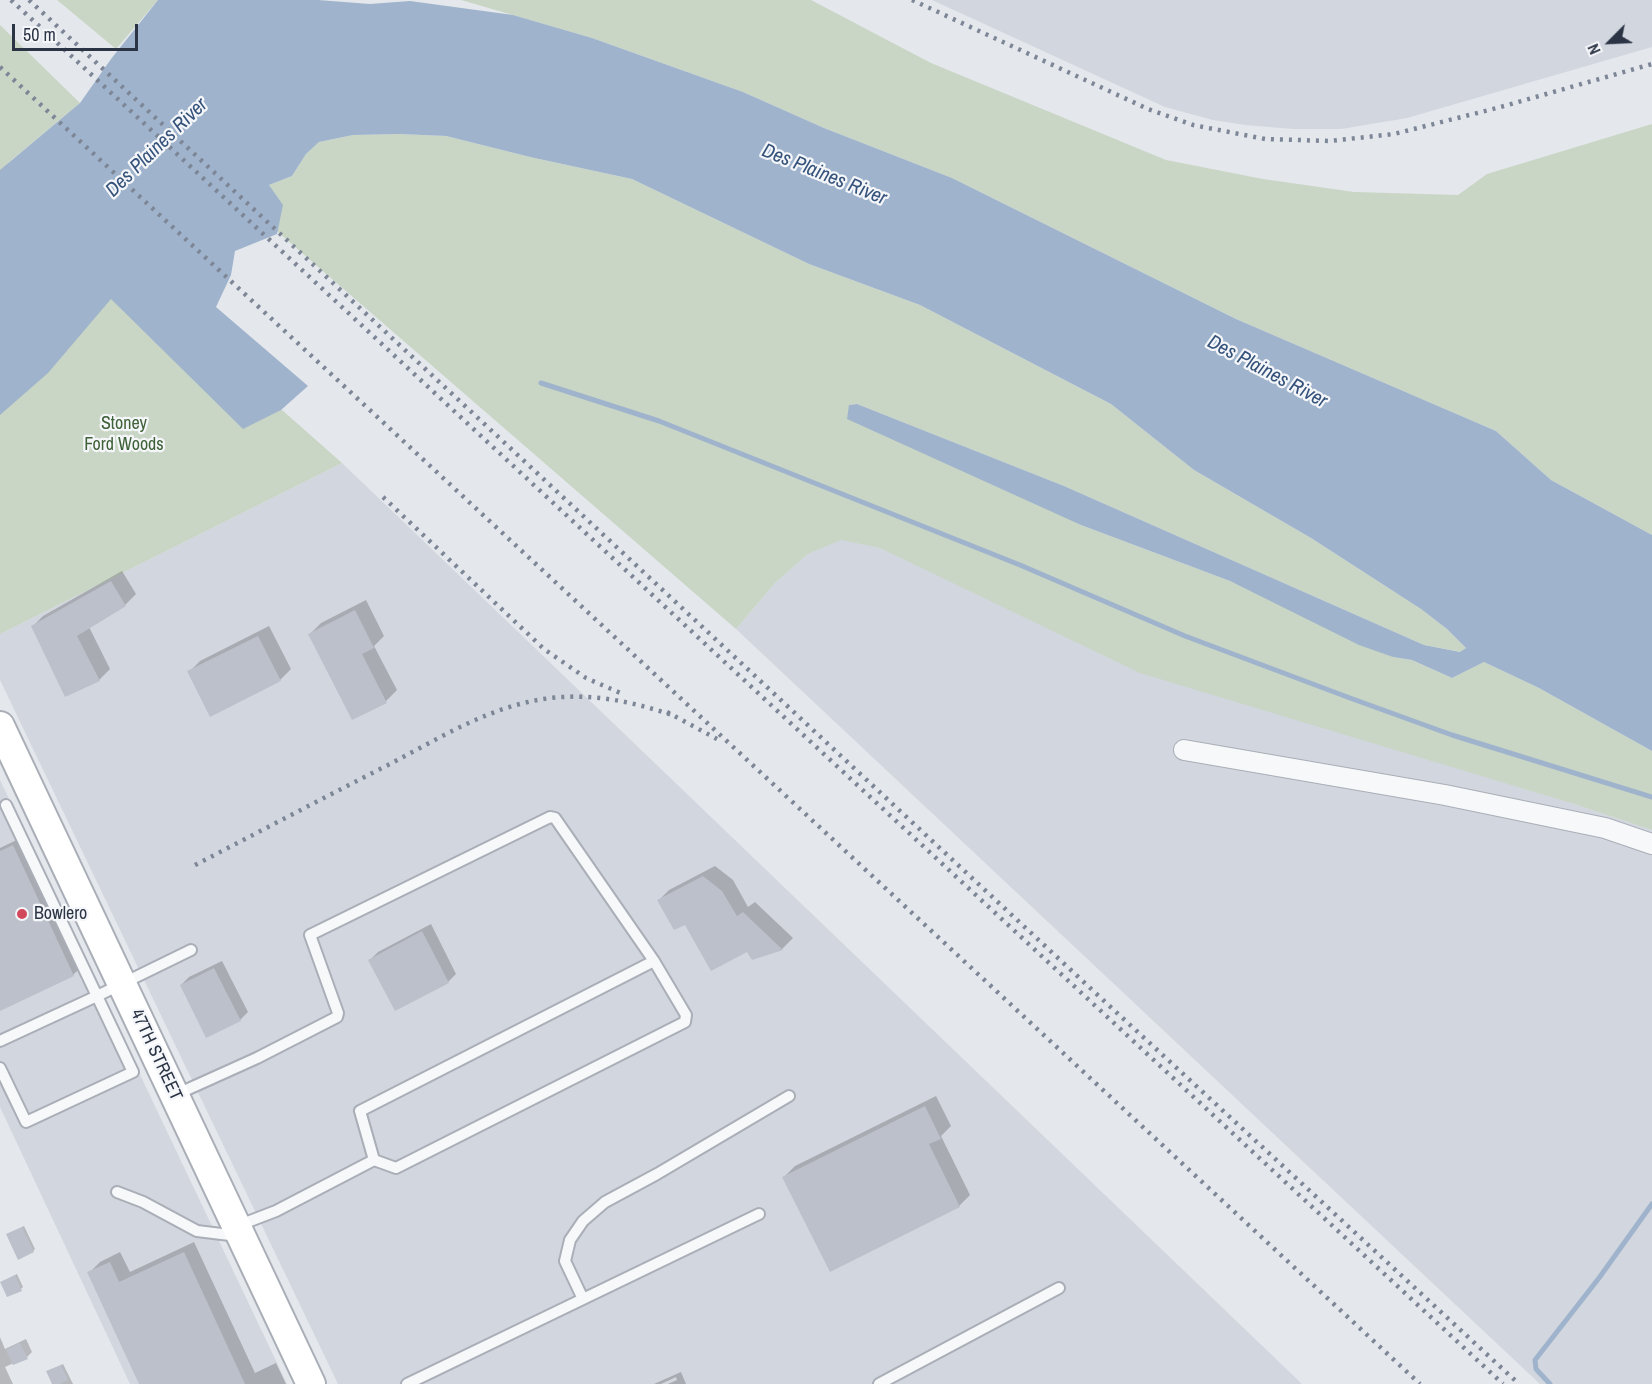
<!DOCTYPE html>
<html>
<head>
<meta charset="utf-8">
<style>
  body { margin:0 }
  #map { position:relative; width:1652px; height:1384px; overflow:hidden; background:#e4e7ec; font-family:"Archivo Narrow",sans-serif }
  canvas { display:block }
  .north { position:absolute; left:1580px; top:12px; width:60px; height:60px; -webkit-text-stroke:4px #f4f6f9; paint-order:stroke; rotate:246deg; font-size:16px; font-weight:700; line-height:24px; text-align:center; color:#2b3445 }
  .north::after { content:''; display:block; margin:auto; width:21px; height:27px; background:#2b3445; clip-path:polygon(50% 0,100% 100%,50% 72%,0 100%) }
  .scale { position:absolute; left:12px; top:24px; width:126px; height:27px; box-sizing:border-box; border:3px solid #2b3445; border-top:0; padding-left:8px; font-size:18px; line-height:21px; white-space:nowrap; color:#2b3445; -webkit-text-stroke:4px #f4f6f9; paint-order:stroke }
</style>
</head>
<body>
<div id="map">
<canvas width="1652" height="1384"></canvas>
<div class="north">N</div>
<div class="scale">50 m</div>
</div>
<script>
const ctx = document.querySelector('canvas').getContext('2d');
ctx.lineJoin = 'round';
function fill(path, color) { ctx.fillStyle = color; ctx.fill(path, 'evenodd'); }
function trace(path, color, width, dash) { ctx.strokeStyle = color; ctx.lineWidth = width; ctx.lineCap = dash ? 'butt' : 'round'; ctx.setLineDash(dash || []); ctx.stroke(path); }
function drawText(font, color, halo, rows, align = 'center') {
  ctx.font = font + ' "Archivo Narrow",sans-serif'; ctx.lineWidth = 4.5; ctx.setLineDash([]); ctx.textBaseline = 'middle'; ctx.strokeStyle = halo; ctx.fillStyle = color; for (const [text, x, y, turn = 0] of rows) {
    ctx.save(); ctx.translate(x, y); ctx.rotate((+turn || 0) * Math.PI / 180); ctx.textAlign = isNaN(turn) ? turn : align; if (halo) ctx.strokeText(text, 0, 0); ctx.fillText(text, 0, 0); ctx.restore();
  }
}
const built = new Path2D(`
  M932 0H1652V47L1407 118 1341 129H1293L1245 125 1213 120 1165 107Z
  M342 463 1302 1384H338L0 680V634Z
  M841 539 880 548 1571 803 1652 830V1384H1540L736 629 775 583 808 554Z
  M0 780 287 1384H130L0 1107Z`);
const green = new Path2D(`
  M57 0H158L116 49Z
  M461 0H811L931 63 1166 160 1263 179 1354 192 1458 195 1487 174 1652 124V535L1551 480 1496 431 1236 319 952 178 824 128 743 92 592 38Z
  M0 25 80 103 8 163 74 226 342 463 0 634Z
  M400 134 446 136 530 157 632 179 809 264 920 305 1111 404 1194 470 1311 538 1421 609 1447 629 1466 648 1461 652 1424 645 1064 486 857 404 849 405 1081 525 1230 581 1393 657 1412 660 1452 678 1484 662 1539 688 1652 751V830L1571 803 1140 673 880 548 841 540 808 554 775 583 736 629 242 201 269 185 292 176 306 154 319 142 353 135Z`);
const water = new Path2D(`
  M158 0H318L370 4 410 1 513 15 592 38 743 92 824 128 952 178 1236 319 1496 431 1551 480 1652 535V751L1539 688 1484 662 1452 678 1412 660 1393 657 1359 645 1230 581 1081 525 847 419 849 405 857 404 1064 486 1424 645 1460 652 1466 648 1447 629 1421 609 1311 538 1194 470 1111 404 920 305 809 264 632 179 530 157 446 136 400 134 353 135 319 142 306 154 292 176 269 185 283 205 277 234 235 251 231 275 216 307 308 386 281 410 243 429 111 299 48 373 0 415V170L80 103 111 59Z`);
const shadow = new Path2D(`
  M122 571 136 594 125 605 89 627 110 669 99 680 32 627 43 616Z
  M366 600 384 636 374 646 397 690 386 701 353 718 310 634 321 623Z
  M269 626 291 669 280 680 189 672 200 661Z
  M21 838 81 967 73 975 0 1009V848Z
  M715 866 733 880 748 907 755 902 793 938 782 949 752 958 747 950 685 923 658 901 669 890Z
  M431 924 456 974 448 982 370 960 378 952Z
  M222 961 248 1012 240 1020 181 985 189 977Z
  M936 1096 951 1126 941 1136 970 1195 959 1206 784 1177 795 1166Z
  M24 1226 35 1249 33 1251 10 1233Z
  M194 1242 255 1373 276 1363 286 1384H141L89 1273 100 1262 120 1252 130 1272Z
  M17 1274 23 1287 21 1289 2 1282Z
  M0 1337 5 1349 26 1339 32 1352 27 1357 5 1367 13 1384H0Z
  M63 1364 73 1384H54L50 1370Z
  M681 1372 686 1384H668L677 1380 676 1377 661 1384H654Z`);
const stream = new Path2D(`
  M541 383 659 421 1020 565 1185 636 1350 698 1452 735 1652 797
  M1550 1384 1536 1369 1535 1360 1599 1278 1652 1204`);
const building = new Path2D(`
  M111 581 126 606 77 636 100 681 65 697 31 626Z
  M355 610 374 648 362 654 387 703 352 720 308 634Z
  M258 636 281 681 210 717 187 671Z
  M13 845 74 976 0 1011V851Z
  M703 876 722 891 737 916 743 912 783 950 752 960 747 952 711 971 685 925 674 930 657 900Z
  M422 931 449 983 395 1011 368 960Z
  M214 968 241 1021 206 1038 180 985Z
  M925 1106 941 1139 929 1144 960 1207 830 1272 782 1177Z
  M22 1227 34 1252 18 1260 6 1234Z
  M184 1252 245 1384H139L87 1272 110 1262 119 1282Z
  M15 1275 22 1291 7 1297 0 1282Z
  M20 1343 28 1359 13 1365 6 1350Z
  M61 1365 68 1380 60 1384H52L46 1371Z`);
const lane = new Path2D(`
  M6 805 97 996 191 950
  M0 1041 97 996 133 1072 26 1122 0 1068
  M175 1095 257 1058 337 1017 338 1013 310 935 550 817 555 818 654 961 686 1015 685 1022 396 1168 374 1160 276 1211 237 1226
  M374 1160 360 1111 654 961
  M117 1192 143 1202 197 1231 238 1236
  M583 1299 565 1261 570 1240 583 1221 605 1202 657 1174 789 1096
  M407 1384 759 1214
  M879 1384 1059 1288`);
const street = new Path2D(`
  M1184 750 1445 795 1605 828 1652 844`);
const secondary = new Path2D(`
  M0 726 311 1384`);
const rail = new Path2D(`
  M11 0 1503 1384
  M29 0 1102 999 1519 1384
  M912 0 1148 109 1193 125 1265 139 1330 141 1394 134 1497 108 1652 64
  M0 67 1420 1384
  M383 497 544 649 586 678 625 695
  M667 712 717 739
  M195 865C259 832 323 798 388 765 440 738 491 705 551 698 594 693 634 702 675 716`);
const markers = [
  [22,914,6,"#d1495b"]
];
const parkNames = [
  ["Stoney",124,424],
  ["Ford Woods",124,445]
];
const poiNames = [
  ["Bowlero",34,914]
];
const streetNames = [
  ["47TH STREET",156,1055,65]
];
const waterNames = [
  ["Des Plaines River",157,148,-44],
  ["Des Plaines River",824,175,22],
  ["Des Plaines River",1267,372,28]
];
fill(built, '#d2d6de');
fill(green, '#c9d6c5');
fill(water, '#9fb4cc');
fill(shadow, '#0003');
trace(stream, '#9fb4cc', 5);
fill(building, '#bbc0ca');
trace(lane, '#a9aeb7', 14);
trace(street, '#a9aeb7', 22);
trace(secondary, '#a9aeb7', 32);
trace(lane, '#f7f8fa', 10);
trace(street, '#f7f8fa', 20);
trace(secondary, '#fff', 28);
trace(rail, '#7d8696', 4.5, [3, 6]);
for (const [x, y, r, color] of markers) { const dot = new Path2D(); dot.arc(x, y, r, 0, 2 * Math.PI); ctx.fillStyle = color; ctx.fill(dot); trace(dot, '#f4f6f9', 2); }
drawText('18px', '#3f6138', '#f4f6f9', parkNames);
drawText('18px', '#2b3445', '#f4f6f9', poiNames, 'left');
drawText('18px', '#2b3445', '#f4f6f9', streetNames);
drawText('italic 20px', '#34527a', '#f4f6f9', waterNames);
</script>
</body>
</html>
